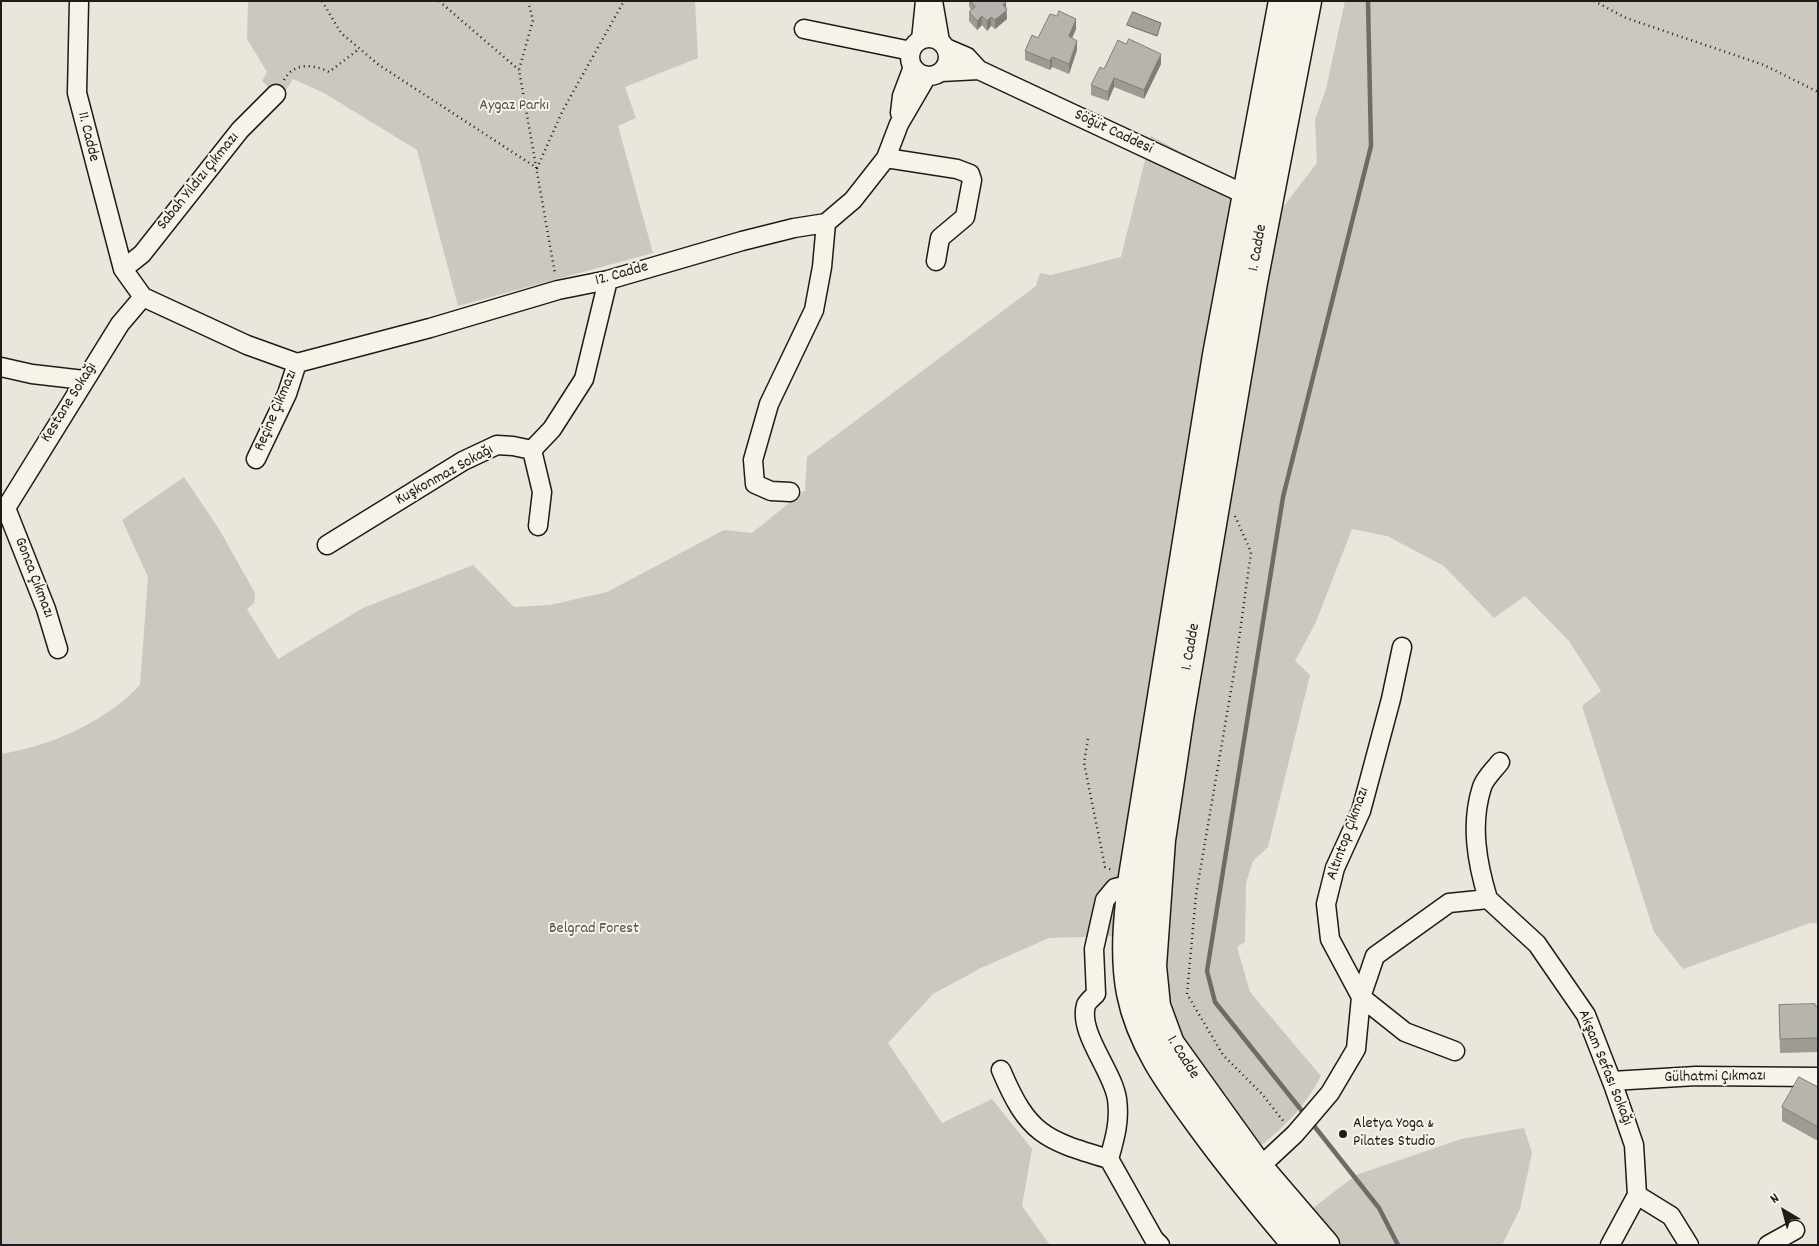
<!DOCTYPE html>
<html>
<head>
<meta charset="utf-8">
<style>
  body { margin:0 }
  #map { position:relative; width:1819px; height:1246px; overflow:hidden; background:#eae6dc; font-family:Dekko,sans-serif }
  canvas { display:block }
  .frame { position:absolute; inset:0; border:2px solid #1c1c1c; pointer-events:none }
  .north { position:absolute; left:1759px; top:1186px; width:50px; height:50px; -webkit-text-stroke:4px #f7f3e8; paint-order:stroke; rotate:323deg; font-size:14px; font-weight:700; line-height:20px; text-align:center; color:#1c1c1c }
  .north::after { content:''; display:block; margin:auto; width:18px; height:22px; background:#1c1c1c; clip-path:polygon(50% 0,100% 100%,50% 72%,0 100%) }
</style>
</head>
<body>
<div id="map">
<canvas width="1819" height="1246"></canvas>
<div class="frame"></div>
<div class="north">N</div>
</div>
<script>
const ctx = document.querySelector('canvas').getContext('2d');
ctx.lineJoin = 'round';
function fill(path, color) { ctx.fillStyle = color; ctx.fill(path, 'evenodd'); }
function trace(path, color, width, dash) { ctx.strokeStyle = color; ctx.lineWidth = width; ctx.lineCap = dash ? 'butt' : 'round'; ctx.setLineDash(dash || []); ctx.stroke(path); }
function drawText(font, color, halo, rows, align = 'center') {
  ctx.font = font + ' Dekko,sans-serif'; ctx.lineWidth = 4; ctx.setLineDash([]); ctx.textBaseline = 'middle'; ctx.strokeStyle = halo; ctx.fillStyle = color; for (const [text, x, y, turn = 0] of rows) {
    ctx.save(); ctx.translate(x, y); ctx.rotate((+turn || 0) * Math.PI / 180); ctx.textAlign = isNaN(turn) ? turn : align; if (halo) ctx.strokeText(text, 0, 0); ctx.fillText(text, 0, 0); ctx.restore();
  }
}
const green = new Path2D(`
  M248 1H695L698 58 625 87 636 118 618 126 653 253 458 306 417 150 324 93 293 79 282 97 276 94 262 81 267 72 247 39Z
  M1345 1H1818V923H1810L1683 969 1654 932 1582 706 1601 691 1569 641 1525 596 1494 618 1444 566 1387 536 1352 529 1316 622 1295 661 1310 675 1268 847 1253 861 1246 883 1245 942 1237 947 1250 992 1321 1076C1298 1120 1264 1144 1225 1173 1195 1137 1161 1097 1138 1056 1120 1023 1117 973 1114 936L1049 938 981 968 933 994 888 1043 942 1123 992 1099 1032 1149 1022 1206 1050 1245H1V754C51 746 105 722 140 685L148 577 122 520 184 477 219 529 255 593 254 603 247 609 278 659 363 608 473 565 514 607 550 605 607 592 724 530 752 533 805 490 807 457 1036 286 1040 273 1051 275 1121 257 1151 136 1283 207 1317 163 1315 120 1326 89Z
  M1524 1128 1532 1153 1520 1209 1502 1245H1282L1275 1237 1356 1175 1461 1139Z`);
const water = new Path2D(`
  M1133 12 1161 23 1157 36 1127 25Z`);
const stream = new Path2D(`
  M1306 1116 1215 1002 1207 971 1283 497 1371 146 1368 1
  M1311 1122 1379 1208 1398 1245`);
const path = new Path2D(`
  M322 1 341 33 379 65 537 168 563 110 624 1
  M439 1 519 70
  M528 1 533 20 519 70 555 274
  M1594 1 1626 18 1764 65 1818 92
  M284 80C294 62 313 64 329 72L359 49
  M1235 516 1251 552 1236 661 1196 895 1187 994 1223 1055 1262 1094 1284 1122
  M1088 739 1084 763 1105 867 1112 870`);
const street = new Path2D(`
  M79 1 77 93 123 269 143 297 247 345 297 363
  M933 1 940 41
  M804 29 911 51
  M910 57a19 19 0 1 1 38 0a19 19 0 1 1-38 0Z
  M921 40 925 1
  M946 48 967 57 979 70 1255 199
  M941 72 979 70
  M900 113 902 96 913 67
  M886 158 957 169 970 174 972 180 965 217 940 238 936 261
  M123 269 142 254 240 130 276 94
  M297 363 430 328 558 290 608 280 742 241 794 228 826 223 853 200 886 158 899 124 927 76
  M1 367 32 374 84 380
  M532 450 542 492 538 526
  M256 459 287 394 297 363
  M790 492 771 491 755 484 753 460 769 404 814 310 822 267 826 223
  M6 508 46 609 58 649
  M1 512 6 508 120 324 143 297
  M327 545 463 461 497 445 513 446 532 450 552 429 584 379 608 280
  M1402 647 1391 699 1361 811 1335 868 1326 904 1330 939 1361 997 1405 1032 1455 1051
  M1141 882 1115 888 1105 900 1094 949 1096 994C1093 997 1088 1001 1086 1005 1078 1033 1113 1071 1117 1099 1120 1121 1115 1138 1109 1159L1154 1239 1160 1245
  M1488 899C1477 863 1470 824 1482 787 1485 778 1495 769 1500 762
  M1001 1070C1028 1134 1044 1140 1109 1159
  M1612 1081 1696 1076 1818 1077
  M1251 1175 1295 1134 1330 1093 1356 1049 1361 997 1375 956 1449 903 1488 899 1537 944 1586 1015 1614 1087 1634 1145 1637 1195 1610 1245
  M1637 1195 1671 1216 1689 1245
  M1768 1245 1795 1230`);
const primary = new Path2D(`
  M1283 1 1217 355 1132 883C1128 919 1124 956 1131 993 1141 1044 1172 1085 1202 1126 1232 1167 1264 1206 1297 1245
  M1307 1 1253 282 1180 713 1161 840 1152 966 1156 1006 1170 1044 1259 1168 1325 1245`);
const wall = new Path2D(`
  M969 1H1005L1007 19 995 29 991 26 987 31 982 25 977 30 969 21V12L971 10 969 6Z
  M1076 29 1072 38 1077 50 1069 74 1052 67 1050 70 1025 60V51Z
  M1161 64 1144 99 1114 87 1108 101 1091 95V85L1104 69Z
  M1779 1005 1818 1006V1052L1780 1053Z
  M1818 1087V1141L1782 1121V1107Z`);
const shadedWall = new Path2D(`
  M1006 3 1007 19 995 29V20L1003 4Z
  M982 16V25L977 30V21Z
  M991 17V26L987 31V21Z
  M1076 19V29L1069 45V36Z
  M1077 41V50L1069 74V64Z
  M1161 54V64L1144 99V90Z
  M1052 57V67L1050 70V61Z
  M1114 78V87L1108 101V92Z`);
const building = new Path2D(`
  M971 1H1005L1006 3 1003 4 1007 10 995 20 991 17 987 21 982 16 977 21 969 12 975 7Z
  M1059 11 1076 19 1069 36 1077 41 1069 64 1052 57 1050 61 1025 51 1032 35 1038 38 1050 14 1057 16Z
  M1129 39 1161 54 1144 90 1114 78 1108 92 1091 85 1100 67 1104 69 1118 40 1126 44Z
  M1815 1004V1006H1818V1038L1780 1039 1779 1005Z
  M1799 1077 1818 1087V1127L1782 1107Z`);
const markers = [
  [1343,1134,5,"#1c1c1c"]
];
const parkNames = [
  ["Aygaz Parkı",514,107],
  ["Belgrad Forest",594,930]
];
const streetNames = [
  ["Söğüt Caddesi",1113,133,25],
  ["11. Cadde",87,137,76],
  ["Sabah Yıldızı Çıkmazı",199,182,-51],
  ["1. Cadde",1259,248,-80],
  ["12. Cadde",622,275,-16],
  ["Kestane Sokağı",70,403,-58],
  ["Reçine Çıkmazı",277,411,-67],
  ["Kuşkonmaz Sokağı",445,476,-29],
  ["Gonca Çıkmazı",33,578,69],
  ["1. Cadde",1192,647,-80],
  ["Altıntop Çıkmazı",1349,834,-70],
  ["1. Cadde",1182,1058,58],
  ["Akşam Sefası Sokağı",1604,1068,68],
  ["Gülhatmi Çıkmazı",1715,1078,-1]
];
const poiNames = [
  ["Aletya Yoga &",1353,1125],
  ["Pilates Studio",1353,1143]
];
fill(green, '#ccc8c0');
fill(water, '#a3a19a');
trace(water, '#6d6c68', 1);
trace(stream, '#6d6c68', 4.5);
trace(street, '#1c1c1c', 21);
trace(primary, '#1c1c1c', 31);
trace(path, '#1c1c1c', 2.5, [1, 4]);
trace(street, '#f7f3e8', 18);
trace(primary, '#f7f3e8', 28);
fill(wall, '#9d9b94');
fill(shadedWall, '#7f7e78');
fill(building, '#b6b4ac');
trace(building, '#7f7e78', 1);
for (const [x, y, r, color] of markers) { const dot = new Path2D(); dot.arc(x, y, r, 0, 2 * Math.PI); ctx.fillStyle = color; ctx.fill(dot); trace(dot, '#f7f3e8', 2); }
drawText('16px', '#51504d', '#f7f3e8', parkNames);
drawText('16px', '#1c1c1c', '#f7f3e8', streetNames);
drawText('16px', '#1c1c1c', '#f7f3e8', poiNames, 'left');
</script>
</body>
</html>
